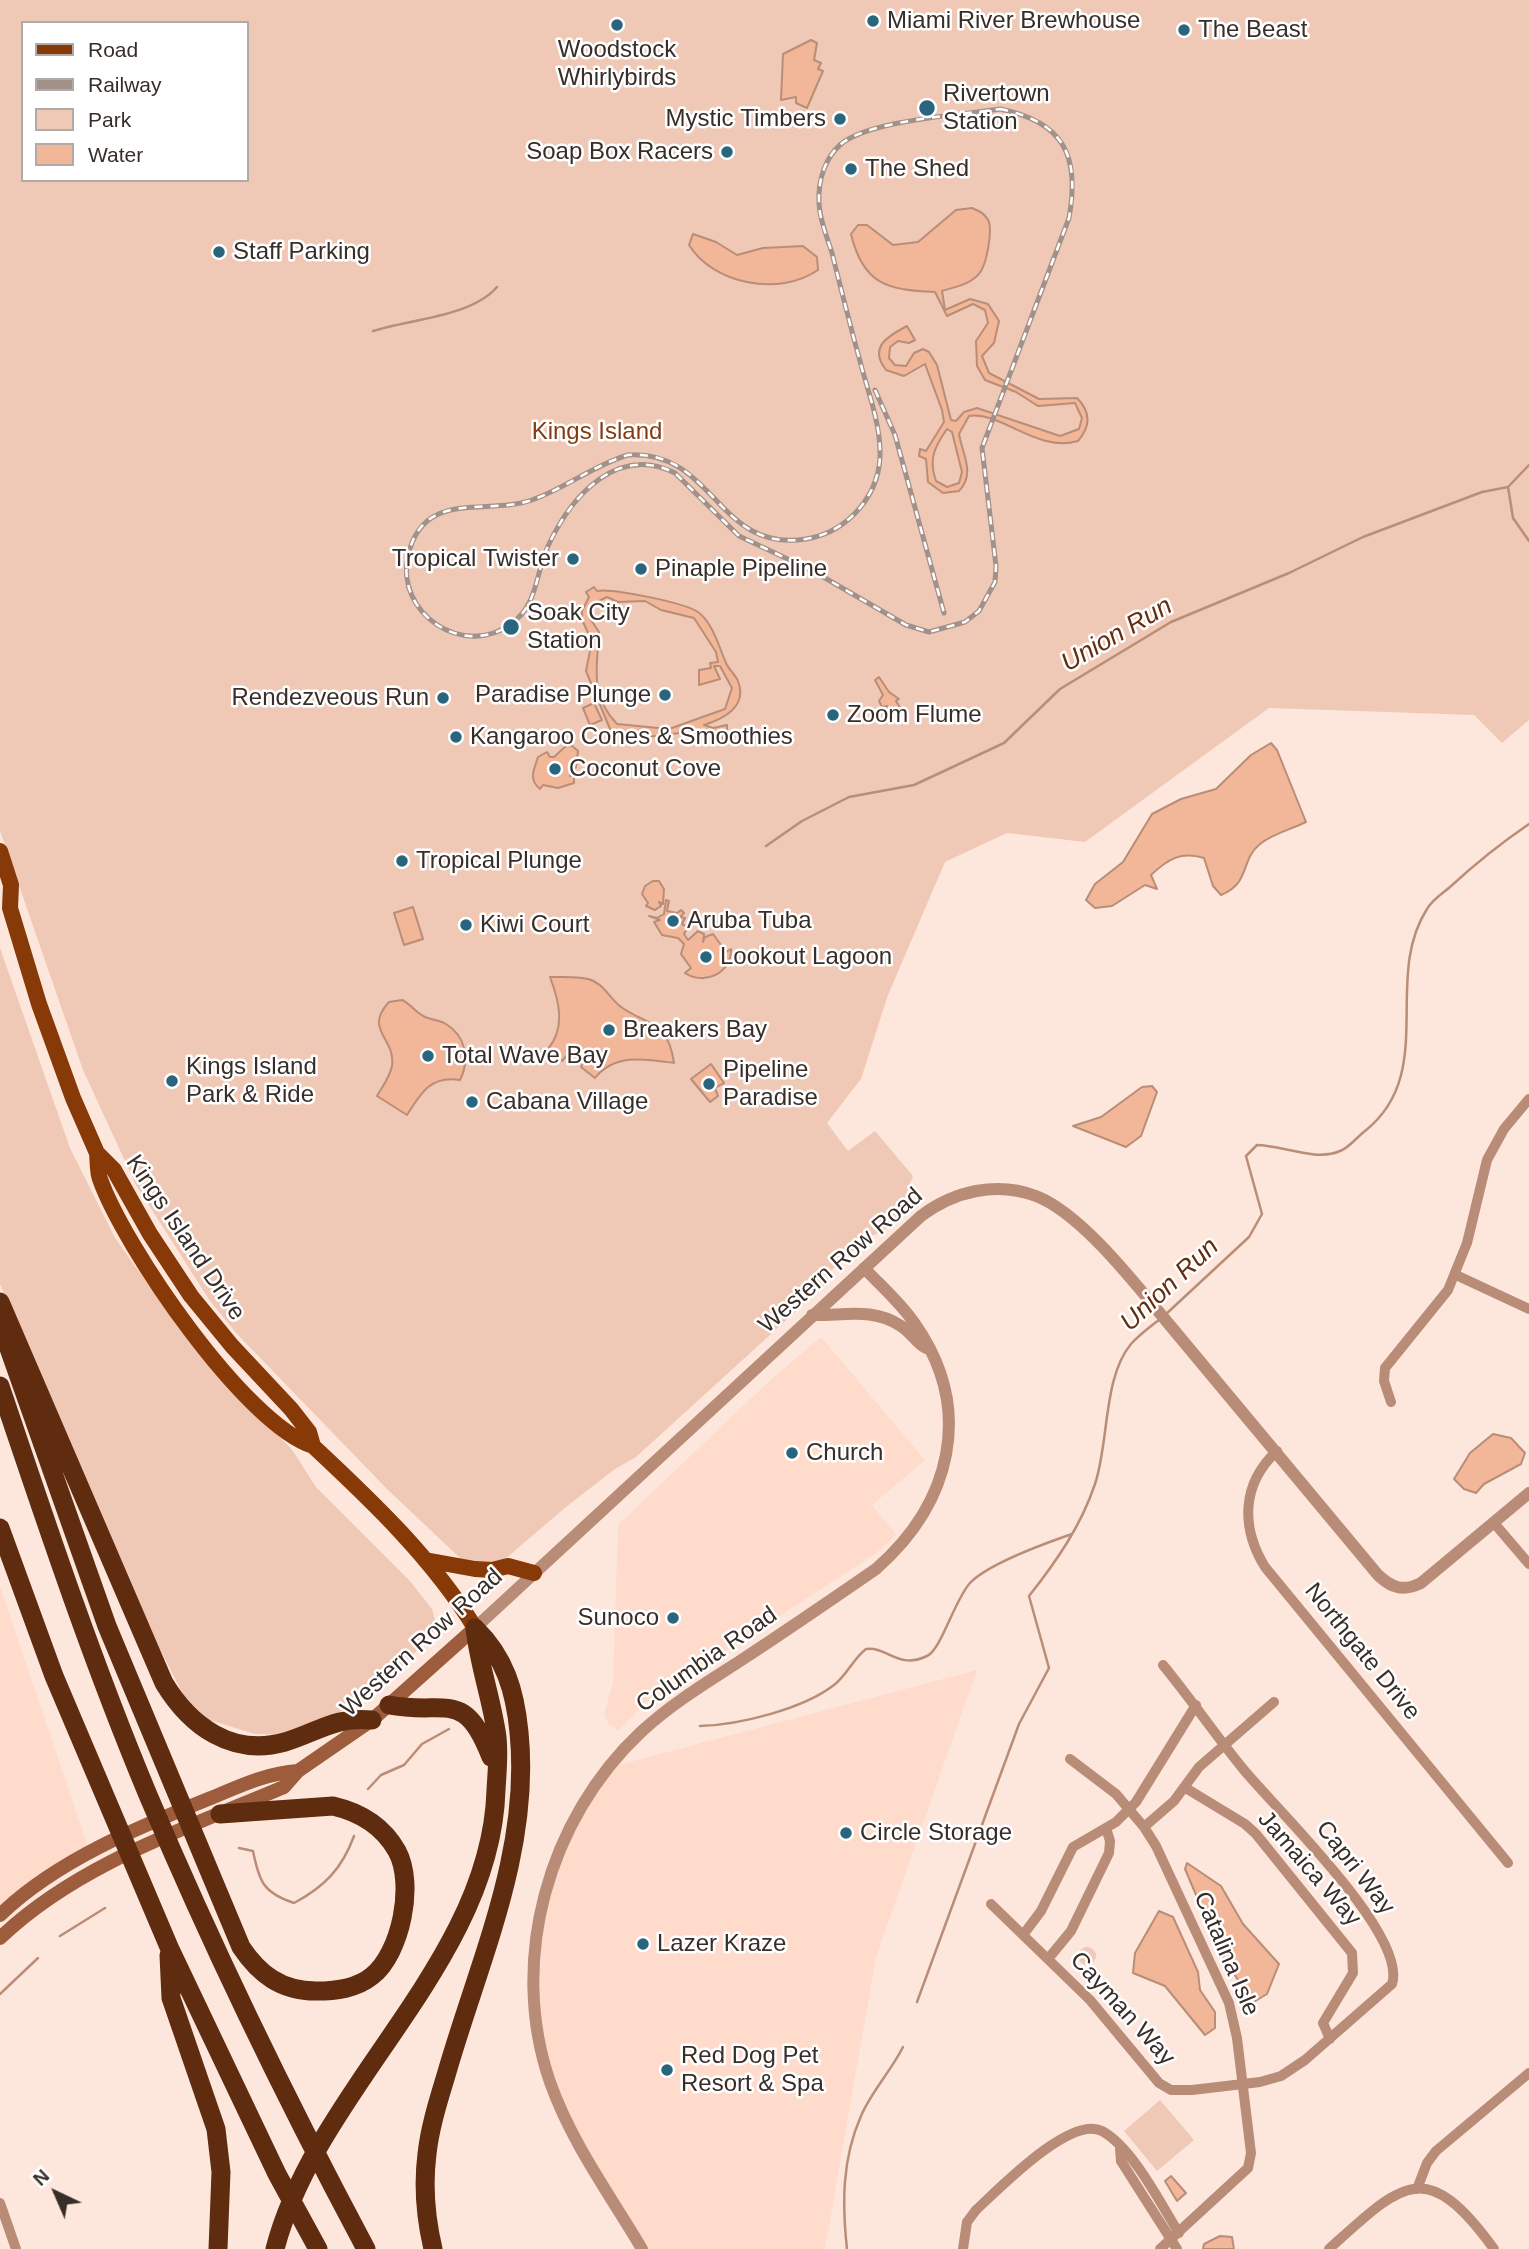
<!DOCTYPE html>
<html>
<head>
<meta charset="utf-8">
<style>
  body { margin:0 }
  #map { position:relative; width:1529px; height:2249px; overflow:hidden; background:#fde7dd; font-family:Arial,sans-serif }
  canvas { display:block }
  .legend { position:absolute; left:21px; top:21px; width:228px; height:161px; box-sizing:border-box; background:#fff; border:2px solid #afaba9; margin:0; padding:9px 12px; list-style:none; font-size:21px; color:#382e29 }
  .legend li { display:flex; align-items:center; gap:14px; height:35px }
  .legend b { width:35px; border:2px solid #afaba9 }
  .north { position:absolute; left:21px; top:2158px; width:70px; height:70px; -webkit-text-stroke:5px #fff; paint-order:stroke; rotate:316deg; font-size:19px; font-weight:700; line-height:28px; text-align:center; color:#382e29 }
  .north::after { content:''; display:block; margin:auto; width:24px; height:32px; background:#382e29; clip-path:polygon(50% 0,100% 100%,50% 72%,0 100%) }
</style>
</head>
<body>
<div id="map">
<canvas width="1529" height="2249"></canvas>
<ul class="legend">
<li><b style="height:9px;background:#873907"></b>Road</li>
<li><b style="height:9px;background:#a19189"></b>Railway</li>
<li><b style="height:19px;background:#efc9b6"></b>Park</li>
<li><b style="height:19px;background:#f2b699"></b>Water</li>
</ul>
<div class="north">N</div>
</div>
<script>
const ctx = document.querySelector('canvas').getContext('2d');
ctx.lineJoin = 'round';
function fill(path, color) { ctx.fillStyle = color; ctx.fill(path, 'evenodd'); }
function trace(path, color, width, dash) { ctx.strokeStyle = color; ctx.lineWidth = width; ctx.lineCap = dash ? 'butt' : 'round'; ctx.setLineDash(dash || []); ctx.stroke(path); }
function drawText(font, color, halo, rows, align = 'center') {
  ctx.font = font + ' Arial,sans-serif'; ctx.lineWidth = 5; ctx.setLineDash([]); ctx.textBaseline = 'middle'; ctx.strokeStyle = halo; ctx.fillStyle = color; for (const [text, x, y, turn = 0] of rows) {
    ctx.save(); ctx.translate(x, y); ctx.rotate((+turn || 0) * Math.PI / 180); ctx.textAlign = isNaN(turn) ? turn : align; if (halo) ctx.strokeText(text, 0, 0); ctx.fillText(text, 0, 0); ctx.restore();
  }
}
const built = new Path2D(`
  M821 1337 925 1460 872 1505 896 1535 875 1554 647 1702 619 1730 609 1725 604 1715 613 1682 618 1525 767 1383Z
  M0 1586 90 1853 0 1915Z
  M977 1670 876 1957 825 2249H642L574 2134 536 2020 544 1893 607 1768Z`);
const green = new Path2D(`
  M0 0H1529V720L1502 743 1474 715 1269 708 1085 842 1007 833 945 862 888 995 861 1079 827 1123 848 1151 875 1131 913 1176 907 1192 916 1202 882 1232 868 1237 832 1270 826 1284 636 1457 615 1469 566 1507 504 1560 486 1565 461 1559 387 1489 237 1334 210 1301 136 1185 83 1070 0 831ZM23 23H247V180H23Z
  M0 948 70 1148 115 1238 180 1329 293 1451 316 1487 410 1581 432 1609 436 1624 431 1636 402 1666 320 1727 292 1735 255 1734 206 1719 188 1704 120 1571 0 1284Z
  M1078 1956a9 9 0 1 1 18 0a9 9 0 1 1-18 0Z
  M1160 2100 1194 2140 1157 2171 1124 2131Z`);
const water = new Path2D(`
  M811 40 817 43 814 60 821 63 818 69 823 71 807 108 796 103V97L781 100 783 54Z
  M972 208C979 211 986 214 989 222 992 233 987 261 981 271 973 284 955 287 942 291L945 310 970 299 988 304 999 321 994 343 982 356 989 373 1039 399 1077 398C1091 412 1091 426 1078 441 1037 453 1001 411 969 416L959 434C962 453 976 474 959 491L943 493 928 482 926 459 919 456 920 449 926 451 944 422 942 410 925 364 904 376 886 370C868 347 888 336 907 326L915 340 909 343 898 341 890 347 889 358 895 365 906 366 914 353 923 349 929 352 937 365 951 420 956 421 964 412 977 408 1060 436 1079 429 1082 418 1075 403 1038 406 1016 392 985 380 977 366 976 341 988 323 985 310 973 304 947 316 935 292C888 290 863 285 851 234L858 225H867L893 245 918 242 956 210ZM947 429 952 432 962 472 959 483 947 487 936 481C928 460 935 446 947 429Z
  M693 234 716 242 737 255 763 248 803 246 817 257 818 270C779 297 713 284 689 245Z
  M594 587 597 591C610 588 683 602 698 612 713 623 719 647 726 663 729 670 735 674 738 681 748 707 723 719 704 725L713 728 727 725V732L719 744 686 731C665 738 627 739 610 729L586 671 592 641 582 620V611L589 597 586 592ZM607 597 618 602 645 601 661 610 694 618 716 652 718 662 710 663 711 668 699 670V685L720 679 714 666H720L732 688 725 709 669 729 617 724C588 694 598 662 599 632L589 617 591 605Z
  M879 677 889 692 899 699 896 701 901 709 891 715 887 706 882 707 879 701 883 695 875 680Z
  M594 703 602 720 590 725 583 708Z
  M1271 743 1277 750 1306 822C1292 829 1272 834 1260 844 1240 860 1251 883 1221 895L1213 886 1204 858C1181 851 1168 859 1151 875L1157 889 1145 885 1112 906 1095 908 1086 900 1095 884 1123 862 1152 814 1181 799 1216 789 1251 755Z
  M571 745 578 751 576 767 570 776H574V783L558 788 543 785 540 789C528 779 534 770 538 757L547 752 550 757H554L566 746Z
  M653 881H659L664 889 663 904 659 902 661 906 655 910 646 906 648 903 642 894 645 886Z
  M666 900 669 901 667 911 677 913 681 910 684 913 680 917 685 918 682 924 688 927 684 934 688 940 698 931 704 934 703 942 705 937 713 934 726 952 731 949C732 973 704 986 685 973L691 968 681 954 684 944 678 938 662 935 654 922 660 920 649 916 657 918 664 914Z
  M413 907 423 939 404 945 394 913Z
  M550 977C563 977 576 976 588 979 604 983 609 998 621 1007 648 1026 668 1020 674 1063 646 1059 615 1053 595 1078L581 1067 585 1057 569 1053 562 1061 548 1049C566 1027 559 1001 550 977Z
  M402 1000C411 1004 416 1013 425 1017 432 1020 440 1020 446 1024 466 1036 470 1060 460 1080 431 1075 421 1093 407 1115L377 1096C382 1087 390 1077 392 1066 396 1038 363 1030 389 1002Z
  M711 1064 724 1083 715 1088 718 1096 710 1102 691 1079Z
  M1152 1086 1157 1092 1141 1136 1126 1147 1073 1126 1101 1117 1142 1087Z
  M1493 1434 1511 1438 1525 1453 1521 1464 1484 1484 1476 1493 1464 1489 1454 1479 1470 1453Z
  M1187 1863 1221 1886 1243 1924 1279 1964 1267 1994 1252 2003 1219 1949 1185 1869Z
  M1159 1911 1173 1917 1198 1972 1200 1990 1215 2012V2028L1205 2035 1165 1986 1133 1973 1135 1953Z
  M1171 2176 1186 2193 1177 2201 1165 2181Z
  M1220 2236 1232 2237 1234 2249H1203L1204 2244Z`);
const stream = new Path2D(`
  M373 331C410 319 471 317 497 287
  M1529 465 1508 487 1513 518 1529 541
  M766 846 802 821 849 797 914 785 1004 743 1060 689 1171 622 1289 573 1363 537 1482 492 1508 487
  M1165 1315 1249 1237 1262 1214 1246 1156 1257 1145C1281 1145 1316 1162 1340 1151 1349 1148 1357 1137 1365 1131 1438 1073 1382 979 1427 909 1432 900 1443 893 1450 887 1475 864 1501 843 1529 824
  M700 1726C739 1725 803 1709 834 1685 847 1675 853 1659 866 1649 887 1646 898 1670 927 1656 941 1650 955 1599 970 1583 988 1564 1046 1543 1072 1534
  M368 1789 381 1775 404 1765 422 1744 449 1729
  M239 1848 253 1851C259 1881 263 1893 294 1903 324 1887 342 1869 354 1836
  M60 1936 105 1908
  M0 1994 38 1958
  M917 2002 1019 1724 1049 1668 1029 1596C1056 1562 1081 1526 1095 1484 1109 1443 1103 1377 1131 1344 1139 1335 1150 1327 1160 1319
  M847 2249C842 2203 842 2159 861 2116 871 2092 891 2071 903 2047`);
const minor = new Path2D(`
  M1456 1275 1529 1309
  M1391 1402 1384 1381 1385 1368 1448 1290 1467 1243 1487 1160 1504 1129 1529 1099
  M1277 1451C1241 1484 1241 1528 1265 1567L1508 1863
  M1494 1523 1529 1564
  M1070 1759 1116 1794 1144 1827 1156 1846 1229 2003 1237 2038 1251 2153 1248 2168 1160 2249
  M1184 1787 1245 1824 1256 1834 1352 1953 1353 1973 1323 2023 1330 2039
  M1144 1827 1174 1801 1199 1767 1274 1702
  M991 1904 1090 2000 1159 2083 1171 2090H1192L1260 2082 1281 2076 1305 2060 1392 1984C1408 1935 1276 1809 1244 1770 1216 1736 1191 1699 1163 1665
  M1023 1935 1041 1911 1073 1847 1116 1822 1136 1802 1196 1705
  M1048 1959 1071 1931 1109 1853 1110 1841 1106 1828
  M1120 2149 1121 2161 1177 2249
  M1417 2189 1427 2163 1436 2151 1529 2073
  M0 2203 16 2249
  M963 2249 967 2222 976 2210C999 2189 1070 2115 1102 2131 1133 2148 1160 2203 1179 2233
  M1329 2249C1402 2183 1426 2155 1494 2249`);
const tertiary = new Path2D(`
  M812 1315C843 1316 873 1307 901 1326 911 1332 916 1343 926 1348
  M475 1628 921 1216C954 1191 997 1181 1036 1196 1083 1214 1140 1290 1173 1329 1242 1411 1310 1493 1378 1575 1392 1588 1403 1592 1421 1583L1529 1493
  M642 2249C610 2195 571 2142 550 2082 508 1961 548 1819 641 1732 671 1704 706 1683 740 1661 786 1631 831 1600 876 1569 951 1503 975 1410 915 1324 901 1303 881 1286 864 1268`);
const secondary = new Path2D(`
  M0 1915C57 1860 139 1827 211 1798 240 1786 267 1773 298 1771
  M0 1938C77 1864 187 1828 284 1787L298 1771 372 1720 475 1628`);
const primary = new Path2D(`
  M0 851 11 885 10 908 39 1004 73 1098 97 1153 114 1170 150 1234 191 1296 232 1346 291 1409 309 1432 313 1446
  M97 1153C98 1161 97 1171 100 1179 124 1247 245 1424 313 1446 372 1501 433 1559 475 1628
  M425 1560 475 1569 492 1570 508 1566 534 1573`);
const motorway = new Path2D(`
  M0 1302 164 1683C190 1726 232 1757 285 1742 318 1732 336 1716 372 1720
  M0 1323 107 1626 241 1947C259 1974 281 1991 316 1991 335 1991 356 1989 372 1976 401 1953 415 1884 397 1851 383 1826 359 1812 333 1806L220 1814
  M0 1386C46 1523 92 1661 148 1795 213 1949 287 2101 366 2249
  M0 1528 54 1676 169 1947 277 2174 318 2249
  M389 1705C446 1716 464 1687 491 1757
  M169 1955 171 1998 216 2129 221 2172 218 2249
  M275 2249C317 2087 491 1963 496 1790 497 1772 499 1754 497 1737 492 1700 479 1665 475 1628
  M433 2249C426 2219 423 2185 427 2154 430 2126 439 2099 447 2072 479 1961 531 1851 519 1732 515 1691 505 1657 475 1628`);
const rail = new Path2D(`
  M1000 109C1065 122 1080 157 1069 218L982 448 996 566 995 582 979 611 965 622 929 632 906 625 813 571 739 536 675 473C618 444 572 495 549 544 535 572 539 604 511 624 463 659 395 613 408 556 423 488 487 516 532 500 566 488 594 465 628 455 716 450 716 553 806 539 849 532 882 493 880 449 879 419 867 389 860 361 850 325 841 289 832 253 827 237 819 218 819 202 818 180 825 158 841 144 870 120 961 115 1000 109Z
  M875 390 895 435 944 613`);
const markers = [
  [873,21,7,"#29667d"],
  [617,25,7,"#29667d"],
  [1184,30,7,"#29667d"],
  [927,108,9,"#29667d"],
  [840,119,7,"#29667d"],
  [727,152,7,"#29667d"],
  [851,169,7,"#29667d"],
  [219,252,7,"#29667d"],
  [573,559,7,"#29667d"],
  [641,569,7,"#29667d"],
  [511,627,9,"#29667d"],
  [665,695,7,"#29667d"],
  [443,698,7,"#29667d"],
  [833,715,7,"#29667d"],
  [456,737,7,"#29667d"],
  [555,769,7,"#29667d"],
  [402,861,7,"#29667d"],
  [673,921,7,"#29667d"],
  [466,925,7,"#29667d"],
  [706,957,7,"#29667d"],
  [609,1030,7,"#29667d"],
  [428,1056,7,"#29667d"],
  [172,1081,7,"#29667d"],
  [709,1084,7,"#29667d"],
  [472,1102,7,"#29667d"],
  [792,1453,7,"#29667d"],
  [673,1618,7,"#29667d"],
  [846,1833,7,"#29667d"],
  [643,1944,7,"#29667d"],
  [667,2070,7,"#29667d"]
];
const poiNames = [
  ["Miami River Brewhouse",887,21],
  ["The Beast",1198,30],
  ["Woodstock",617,50,"center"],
  ["Whirlybirds",617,78,"center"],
  ["Rivertown",943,94],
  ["Station",943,122],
  ["Mystic Timbers",826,119,"right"],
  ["Soap Box Racers",713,152,"right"],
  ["The Shed",865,169],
  ["Staff Parking",233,252],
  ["Tropical Twister",559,559,"right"],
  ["Pinaple Pipeline",655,569],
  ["Soak City",527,613],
  ["Station",527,641],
  ["Paradise Plunge",651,695,"right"],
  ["Rendezveous Run",429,698,"right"],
  ["Zoom Flume",847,715],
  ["Kangaroo Cones & Smoothies",470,737],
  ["Coconut Cove",569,769],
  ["Tropical Plunge",416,861],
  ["Aruba Tuba",687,921],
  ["Kiwi Court",480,925],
  ["Lookout Lagoon",720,957],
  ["Breakers Bay",623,1030],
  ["Total Wave Bay",442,1056],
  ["Kings Island",186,1067],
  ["Park & Ride",186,1095],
  ["Pipeline",723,1070],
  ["Paradise",723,1098],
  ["Cabana Village",486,1102],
  ["Church",806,1453],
  ["Sunoco",659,1618,"right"],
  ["Circle Storage",860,1833],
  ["Lazer Kraze",657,1944],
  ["Red Dog Pet",681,2056],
  ["Resort & Spa",681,2084]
];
const parkNames = [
  ["Kings Island",597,432]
];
const streetNames = [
  ["Kings Island Drive",185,1238,56],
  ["Western Row Road",841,1261,-41],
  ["Western Row Road",422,1643,-42],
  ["Northgate Drive",1362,1652,51],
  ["Columbia Road",707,1660,-35],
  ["Capri Way",1355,1868,52],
  ["Jamaica Way",1309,1869,49],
  ["Catalina Isle",1226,1954,67],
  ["Cayman Way",1122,2009,48]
];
const waterNames = [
  ["Union Run",1117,635,-30],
  ["Union Run",1170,1285,-43]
];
fill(built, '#fedbcb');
fill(green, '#efc9b6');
fill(water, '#f2b699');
trace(water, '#ba8d77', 2);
trace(stream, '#ba8d77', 2.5);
trace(minor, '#b98c77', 10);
trace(tertiary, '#b98c77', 12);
trace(secondary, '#9d5d3d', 14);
trace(primary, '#873907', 16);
trace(motorway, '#5f2c0f', 19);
trace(rail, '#a19189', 5);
trace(rail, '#fff', 2.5, [8]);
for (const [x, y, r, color] of markers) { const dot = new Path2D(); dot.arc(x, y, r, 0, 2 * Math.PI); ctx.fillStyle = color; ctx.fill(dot); trace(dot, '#fff', 2.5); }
drawText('24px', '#382e29', '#fff', poiNames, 'left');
drawText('24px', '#833c12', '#fff', parkNames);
drawText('24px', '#382e29', '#fff', streetNames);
drawText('italic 26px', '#642e10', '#fff', waterNames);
</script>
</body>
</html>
